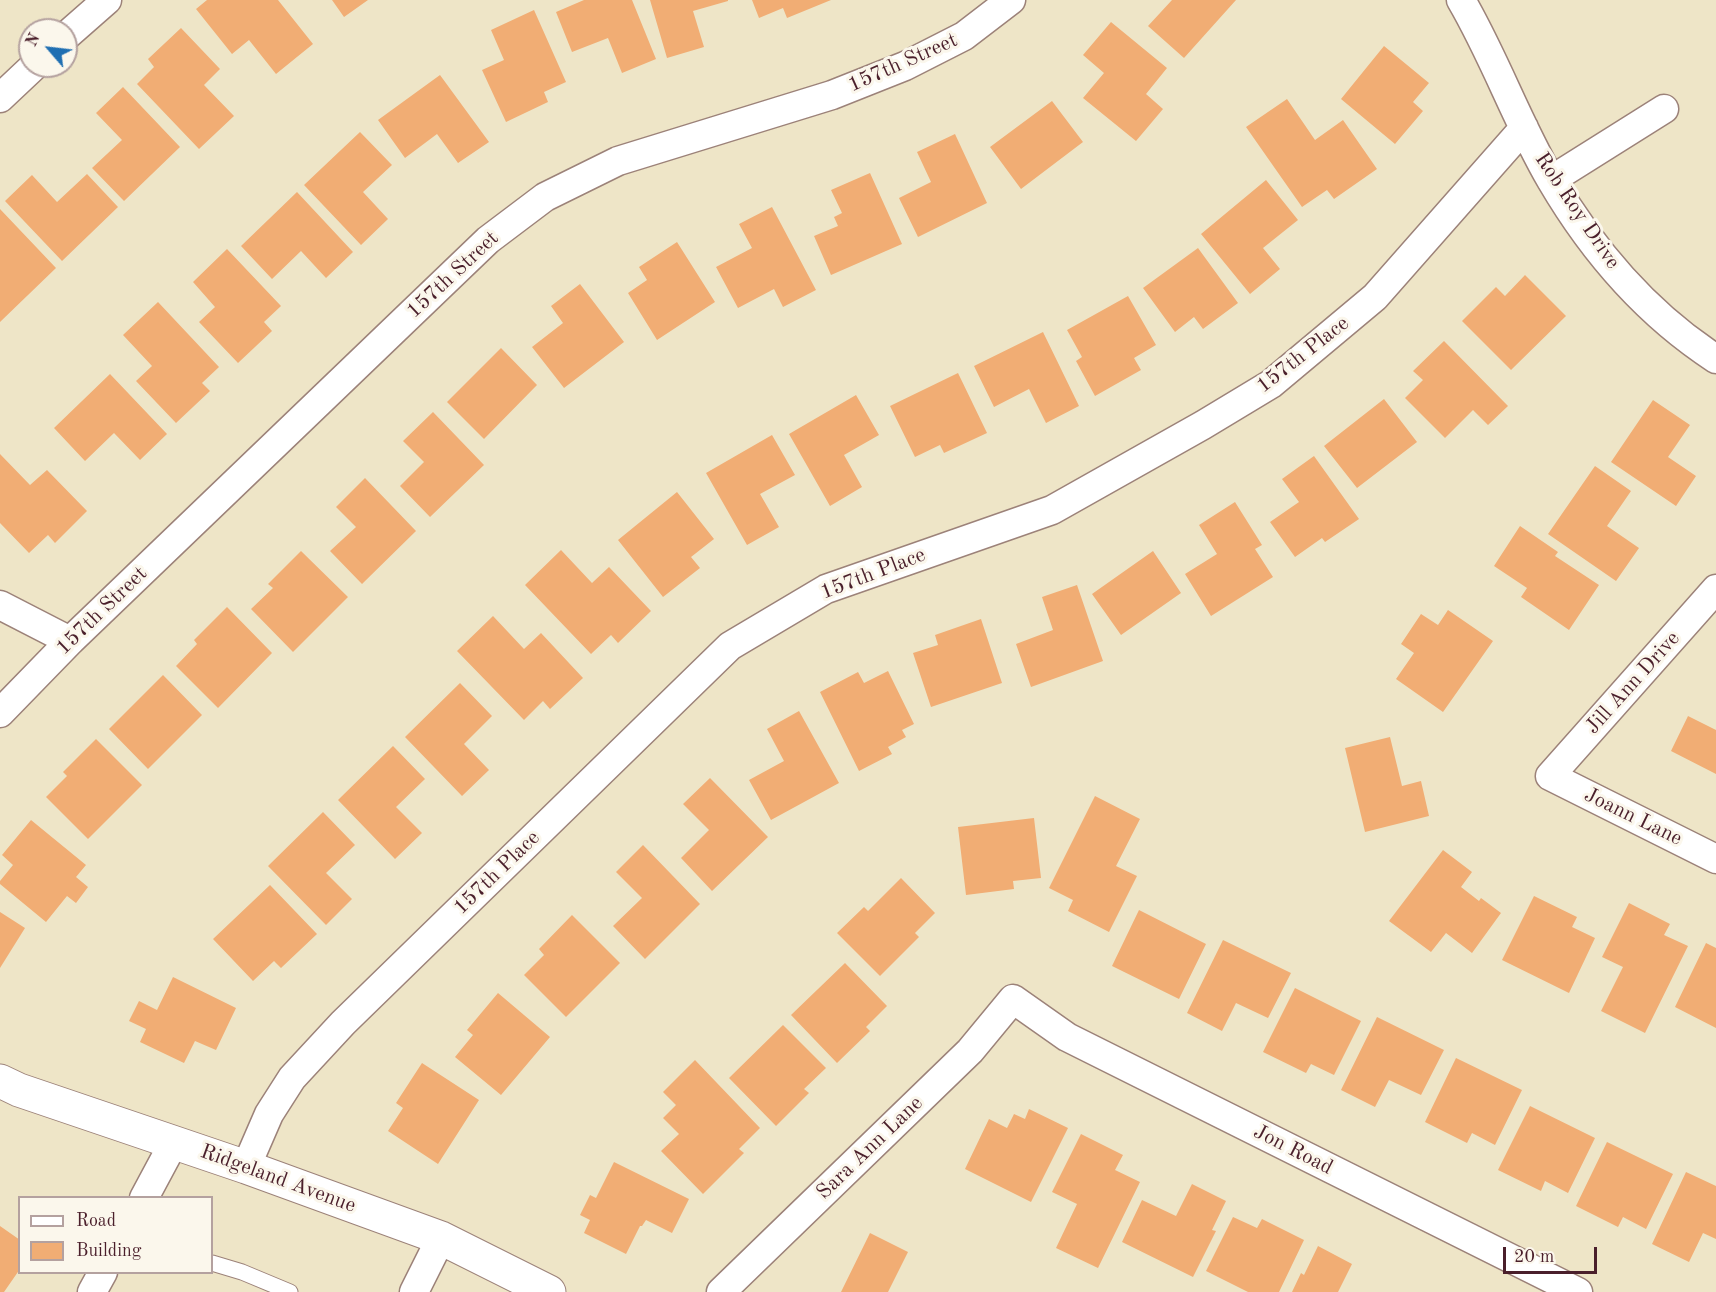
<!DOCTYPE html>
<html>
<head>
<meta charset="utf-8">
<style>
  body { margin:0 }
  #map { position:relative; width:1716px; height:1292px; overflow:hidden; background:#eee5c7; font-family:"Old Standard TT",serif }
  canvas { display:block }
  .legend { position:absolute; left:18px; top:1196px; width:195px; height:78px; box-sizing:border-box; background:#fbf7ec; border:2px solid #b4a19f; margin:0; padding:8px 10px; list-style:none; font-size:18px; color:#4a1f2b }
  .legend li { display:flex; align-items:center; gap:12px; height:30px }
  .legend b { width:30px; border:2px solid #b4a19f }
  .north { position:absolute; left:18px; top:18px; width:60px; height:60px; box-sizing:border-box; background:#fbf7ec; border:2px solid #b4a19f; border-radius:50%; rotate:298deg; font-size:16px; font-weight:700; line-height:24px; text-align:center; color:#4a1f2b }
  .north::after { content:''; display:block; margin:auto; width:21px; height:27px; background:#1f6fb2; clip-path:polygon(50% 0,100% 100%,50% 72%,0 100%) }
  .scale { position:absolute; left:1503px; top:1247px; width:94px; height:27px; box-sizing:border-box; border:3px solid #4a1f2b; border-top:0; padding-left:8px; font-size:18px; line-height:21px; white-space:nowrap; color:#4a1f2b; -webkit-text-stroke:4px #fbf7ec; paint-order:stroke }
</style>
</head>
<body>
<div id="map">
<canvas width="1716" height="1292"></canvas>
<ul class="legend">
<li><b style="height:8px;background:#fff"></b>Road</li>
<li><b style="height:16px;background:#f1ad74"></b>Building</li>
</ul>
<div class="north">N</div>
<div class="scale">20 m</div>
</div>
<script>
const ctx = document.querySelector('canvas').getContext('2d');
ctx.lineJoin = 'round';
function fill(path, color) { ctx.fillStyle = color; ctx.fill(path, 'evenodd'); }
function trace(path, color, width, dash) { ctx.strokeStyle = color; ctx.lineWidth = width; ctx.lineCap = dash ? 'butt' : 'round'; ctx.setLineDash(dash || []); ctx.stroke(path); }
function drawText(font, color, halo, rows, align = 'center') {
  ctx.font = font + ' "Old Standard TT",serif'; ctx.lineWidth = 6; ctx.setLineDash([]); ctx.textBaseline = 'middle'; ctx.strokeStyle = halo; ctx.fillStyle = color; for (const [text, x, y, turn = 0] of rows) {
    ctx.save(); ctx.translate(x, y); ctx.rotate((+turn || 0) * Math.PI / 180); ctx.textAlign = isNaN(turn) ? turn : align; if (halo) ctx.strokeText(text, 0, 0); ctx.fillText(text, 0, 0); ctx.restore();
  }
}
const building = new Path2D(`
  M207 0H278L313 44 276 74 249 40 232 54 196 9Z
  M332 0H368L344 17Z
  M584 0H632L656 59 622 73 608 38 572 52 556 12Z
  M650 0H728V1L693 11 704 47 667 58Z
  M752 0H831L787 18 783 8 759 18Z
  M1172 0H1236L1184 58 1148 26Z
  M534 10 566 82 544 92 548 102 506 122 482 70 504 60 491 30Z
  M1111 22 1167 68 1146 94 1163 109 1136 141 1083 98 1104 73 1083 55Z
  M181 28 220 69 204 85 234 116 199 149 137 84 154 67 148 59Z
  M1384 46 1429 83 1413 102 1423 111 1395 144 1341 99Z
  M440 75 489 142 458 163 437 134 405 158 378 120Z
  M123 87 180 147 124 201 92 168 122 140 96 113Z
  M1287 99 1315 140 1343 120 1377 169 1334 199 1327 190 1302 207 1246 127Z
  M1052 101 1083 142 1021 189 990 147Z
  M360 132 392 165 363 192 388 219 361 245 304 185Z
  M955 134 987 203 918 237 899 198 931 182 917 152Z
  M870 173 902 244 831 275 814 236 838 226 834 217 842 213 831 190Z
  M87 174 118 207 62 261 5 201 32 175 57 202Z
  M1266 180 1298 220 1263 248 1280 269 1250 294 1201 234Z
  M297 192 353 252 326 278 301 251 272 279 241 246Z
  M772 207 816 290 783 307 774 289 738 308 716 267 752 248 739 224Z
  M0 209 56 268 0 322Z
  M677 242 715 302 657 340 628 293 647 280 639 267Z
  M1198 248 1238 303 1203 329 1194 317 1175 332 1143 288Z
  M227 249 281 306 264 322 272 331 238 363 199 322 215 307 193 282Z
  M1525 275 1566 316 1511 370 1462 321 1496 287 1505 296Z
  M580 284 624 342 564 388 532 347 563 323 551 306Z
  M1128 296 1156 345 1134 358 1141 370 1095 396 1076 361 1082 357 1067 330Z
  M158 302 219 367 202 383 210 391 176 423 136 381 152 366 123 335Z
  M1043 332 1079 406 1046 423 1029 389 994 407 974 366Z
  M1444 341 1508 406 1488 425 1473 410 1445 438 1405 398 1423 380 1413 371Z
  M501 348 537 385 484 439 447 402Z
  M958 373 987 433 944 453 940 445 915 457 890 406Z
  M110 374 167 434 140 460 114 433 85 461 54 428Z
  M856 395 879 435 844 455 862 487 830 506 789 434Z
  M1384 399 1417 442 1357 488 1324 446Z
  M1653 400 1690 425 1668 457 1696 476 1676 506 1611 462Z
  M433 412 484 465 430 517 400 486 424 462 403 441Z
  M772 435 795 475 760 494 779 527 747 545 706 473Z
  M0 454 30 485 47 470 87 511 55 543 48 535 29 553 0 523Z
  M1314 456 1359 519 1325 542 1322 538 1295 557 1270 522 1299 502 1282 479Z
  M1595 466 1631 491 1607 526 1639 548 1616 581 1548 534Z
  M365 478 416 531 362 584 330 551 356 527 336 507Z
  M677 492 714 539 691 557 700 568 663 597 618 540Z
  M1235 502 1262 545 1255 549 1273 577 1211 616 1185 574 1217 554 1199 525Z
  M1520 526 1558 552 1555 556 1599 585 1569 630 1521 597 1527 588 1494 566Z
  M561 550 592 583 609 567 651 611 618 643 611 635 591 654 525 585Z
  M301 551 348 597 293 652 251 609 273 588 268 584Z
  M1153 551 1181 593 1121 635 1092 594Z
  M1077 585 1103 661 1031 687 1016 644 1053 630 1042 597Z
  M227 607 272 653 218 708 176 666 197 644 194 640Z
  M1448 610 1493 641 1443 712 1396 679 1414 653 1401 644 1421 614 1438 625Z
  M493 616 524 649 541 633 583 678 550 709 543 701 524 720 457 651Z
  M981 619 1002 683 931 707 913 653 938 645 935 635Z
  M888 671 914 724 902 730 906 737 888 747 892 754 859 771 820 692 858 672 864 683Z
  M163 675 202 715 148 769 109 729Z
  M460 683 492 716 464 744 489 770 462 796 405 737Z
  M799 711 839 783 771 820 749 780 784 761 767 729Z
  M1688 716 1716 730V774L1671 751Z
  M1390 737 1402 786 1421 781 1429 816 1365 832 1345 748Z
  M96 739 142 785 88 839 46 797 67 776 63 772Z
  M393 746 425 779 396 807 422 833 395 859 338 800Z
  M710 778 768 837 712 891 681 858 709 830 683 804Z
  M1095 796 1140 819 1116 866 1137 876 1109 932 1068 911 1073 900 1049 888Z
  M323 812 355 845 326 873 352 899 326 925 268 866Z
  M1034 818 1041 878 1013 881 1014 889 966 895 958 827Z
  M31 820 86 865 76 877 88 887 76 903 67 896 46 922 0 884V881L13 865 2 855Z
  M643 845 700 904 645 959 613 926 642 898 616 872Z
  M1443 850 1472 872 1461 887 1479 901 1481 898 1501 913 1472 953 1446 933 1431 952 1389 921Z
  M901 878 935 913 915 933 919 937 880 976 837 933 864 907 868 911Z
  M270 885 317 934 281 968 274 961 253 981 213 939Z
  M1534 896 1577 917 1572 927 1595 938 1569 993 1502 960Z
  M1629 903 1670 924 1664 935 1688 946 1645 1033 1601 1011 1623 967 1602 957Z
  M1139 910 1206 944 1179 999 1112 966Z
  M0 912 25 928 0 968Z
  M572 915 620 963 566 1017 524 975 544 955 539 949Z
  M1223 940 1291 973 1268 1018 1236 1003 1222 1031 1187 1013Z
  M1706 943 1716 948V1028L1675 1007Z
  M845 963 887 1006 866 1027 870 1031 837 1063 791 1015Z
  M173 977 236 1008 216 1050 195 1041 184 1063 140 1042 146 1029 129 1021 139 1001 157 1010Z
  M1295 988 1361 1021 1334 1075 1311 1064 1306 1073 1263 1052Z
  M498 993 550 1037 501 1095 455 1057 473 1035 467 1030Z
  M1377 1017 1444 1050 1421 1095 1389 1080 1375 1107 1341 1090Z
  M783 1025 826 1068 804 1089 809 1093 776 1126 729 1078Z
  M1456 1058 1522 1090 1495 1145 1472 1133 1467 1143 1425 1122Z
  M695 1060 760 1128 739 1149 744 1153 703 1194 661 1151 679 1134 663 1118 676 1105 663 1092Z
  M422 1063 479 1100 438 1164 388 1131 403 1108 396 1103Z
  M1530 1106 1595 1138 1568 1193 1545 1181 1541 1191 1498 1170Z
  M1029 1109 1068 1128 1031 1202 965 1169 989 1119 1007 1128 1014 1114 1025 1119Z
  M1081 1134 1123 1155 1115 1170 1140 1182 1098 1268 1056 1248 1077 1204 1052 1192Z
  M1607 1142 1673 1174 1646 1229 1623 1217 1618 1227 1576 1206Z
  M614 1162 689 1199 672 1233 646 1220 642 1226H640L626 1254 584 1233 590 1220 580 1215 590 1195 596 1198Z
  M1686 1172 1716 1186V1239L1703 1233 1689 1262 1652 1244Z
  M1192 1184 1226 1201 1212 1230 1216 1231 1193 1277 1122 1242 1142 1200 1176 1216Z
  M1233 1217 1257 1228 1262 1219 1304 1240 1279 1292H1248L1206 1271Z
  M0 1226 20 1240V1269L4 1292H0Z
  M870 1233 908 1252 888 1292H841Z
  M1318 1246 1352 1264 1338 1292H1292L1301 1273 1304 1275Z`);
const service = new Path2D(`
  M212 1263 242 1272 290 1292`);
const minor = new Path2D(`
  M1461 0C1495 58 1517 122 1551 180 1592 250 1647 314 1716 359
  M66 36 107 0
  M0 98 34 66
  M1551 180 1664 109
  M1716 589 1550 776 1716 859
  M0 605 70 641
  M0 713 70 641 488 240 545 197 618 161 832 95 905 66 964 36 1011 0
  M246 1167 269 1114 292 1078 343 1023 730 646 826 589 1052 510 1203 425 1271 384 1375 297 1524 128
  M144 1198 174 1142
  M92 1292 103 1272
  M414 1292 441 1238
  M721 1292 970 1051 1013 999 1067 1037 1578 1292`);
const tertiary = new Path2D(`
  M0 1081 19 1090 246 1167 441 1238 549 1292`);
const streetNames = [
  ["157th Street",903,63,-24],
  ["Rob Roy Drive",1577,211,56],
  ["157th Street",453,275,-43],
  ["157th Place",1303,355,-38],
  ["157th Place",873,574,-21],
  ["157th Street",102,611,-44],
  ["Jill Ann Drive",1633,683,-48],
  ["Joann Lane",1633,817,26],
  ["157th Place",497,873,-44],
  ["Sara Ann Lane",870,1148,-44],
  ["Jon Road",1293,1150,27],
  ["Ridgeland Avenue",278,1179,20]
];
fill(building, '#f1ad74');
trace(service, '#9c8279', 17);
trace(minor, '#9c8279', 31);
trace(tertiary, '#9c8279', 35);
trace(service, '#fff', 15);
trace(minor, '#fff', 28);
trace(tertiary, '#fff', 33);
drawText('21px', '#4a1f2b', '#fbf7ec', streetNames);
</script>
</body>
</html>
